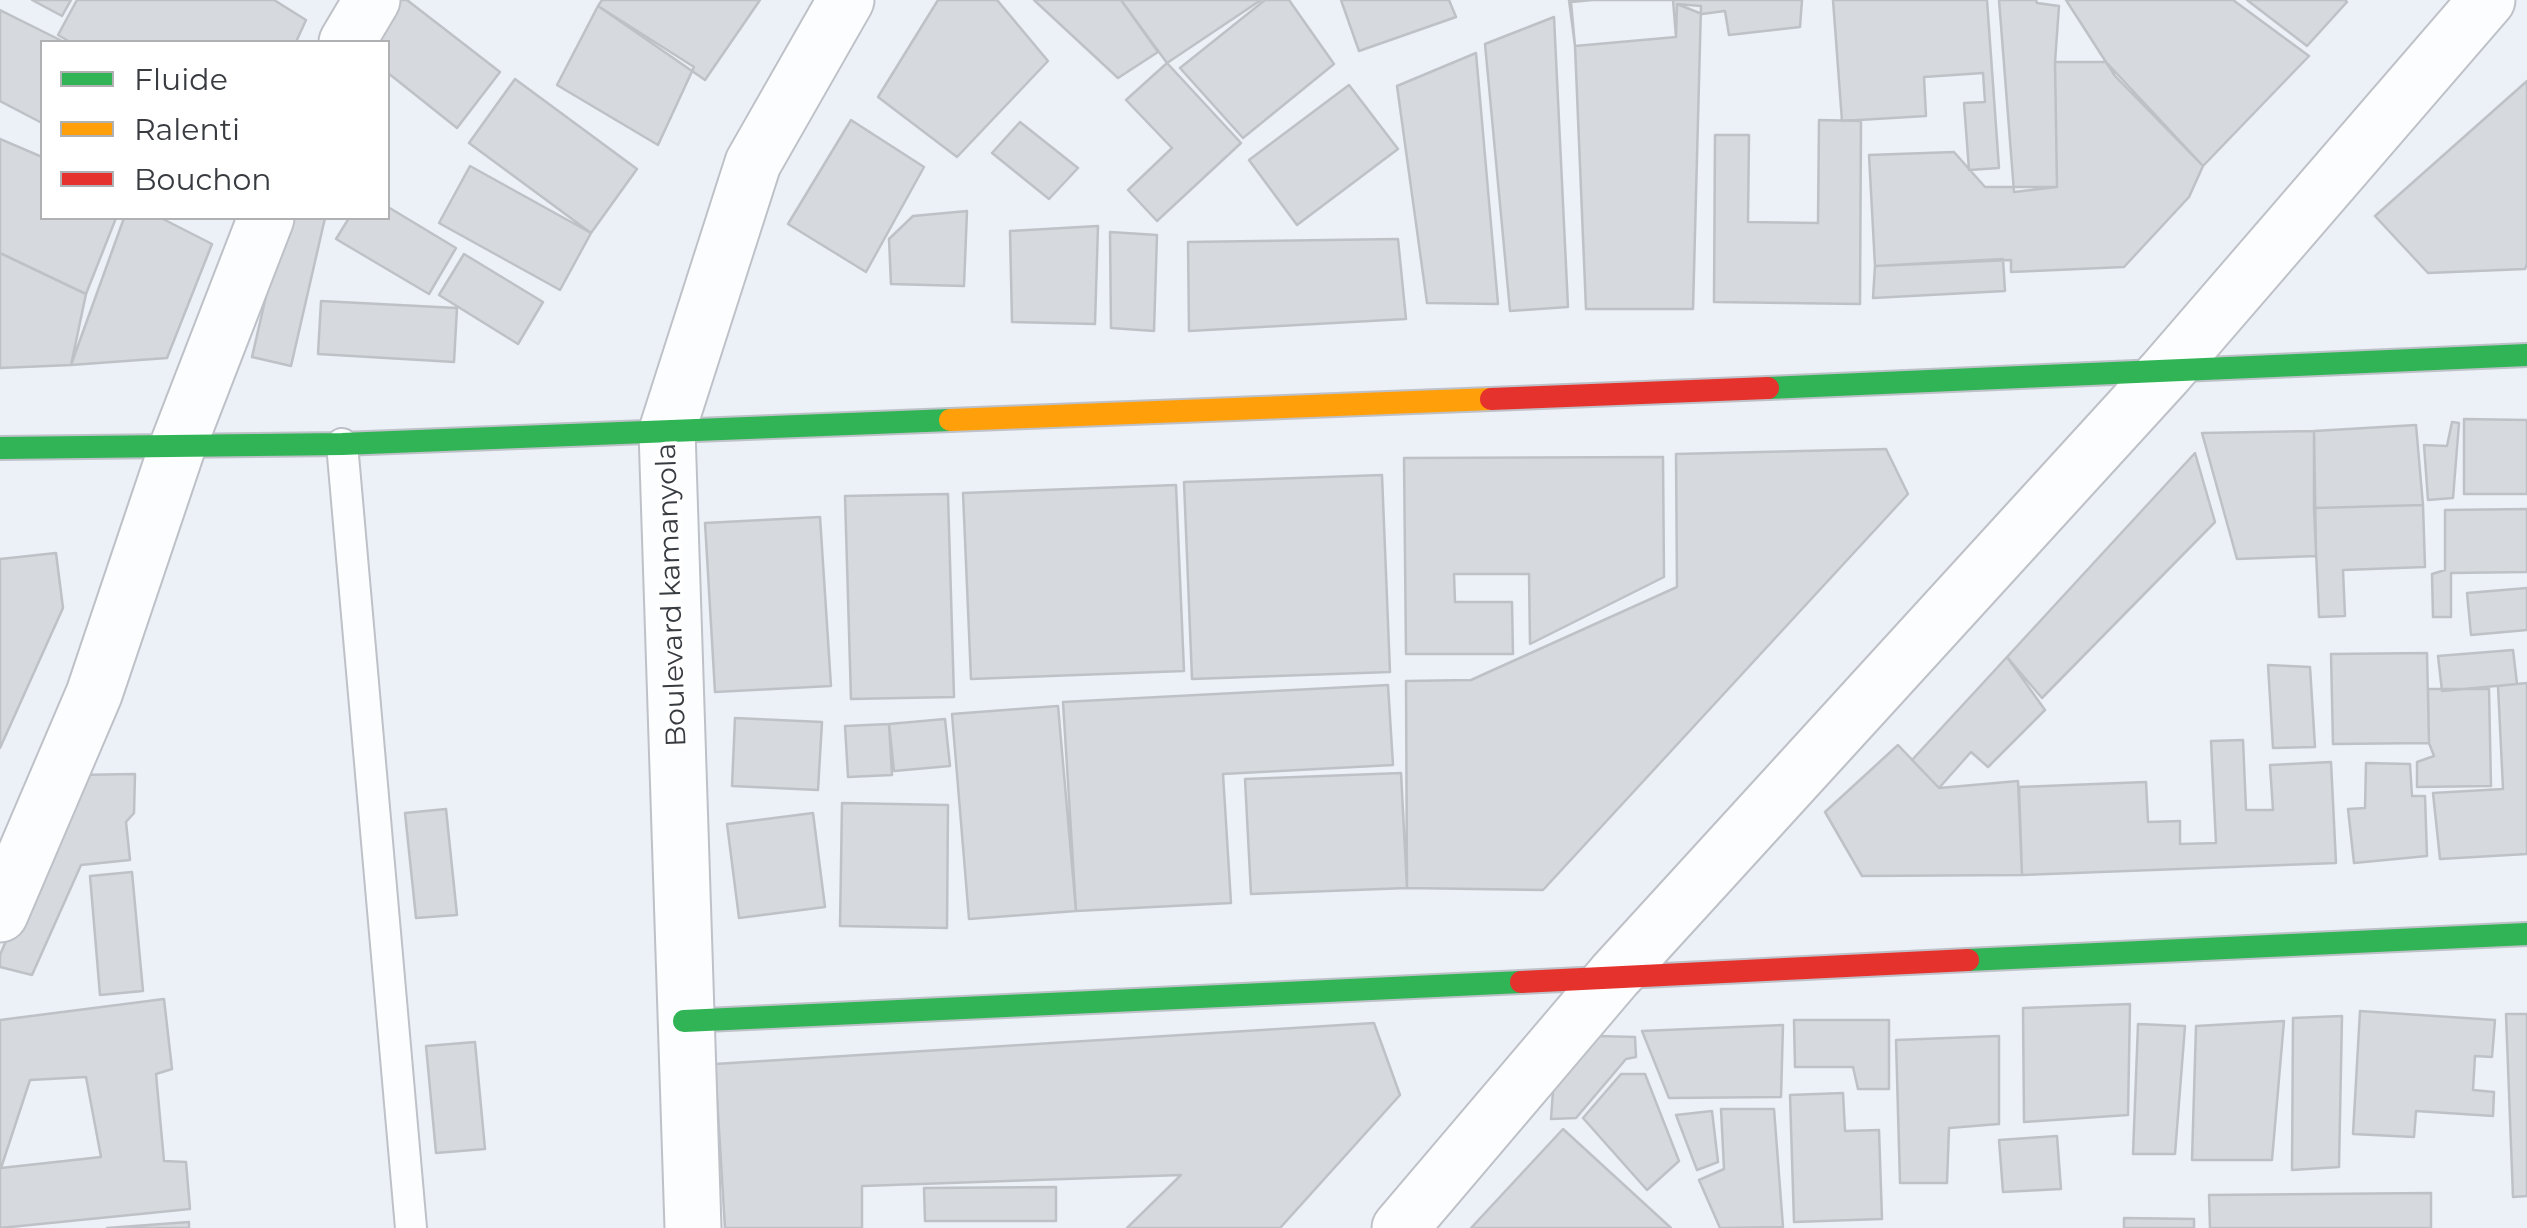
<!DOCTYPE html>
<html>
<head>
<meta charset="utf-8">
<style>
  body { margin:0 }
  #map { position:relative; width:2527px; height:1228px; overflow:hidden; background:#ecf0f7; font-family:Montserrat,sans-serif }
  canvas { display:block }
  .legend { position:absolute; left:40px; top:40px; width:350px; height:180px; box-sizing:border-box; background:#fff; border:2px solid #afb1b3; margin:0; padding:12px 18px; list-style:none; font-size:30px; color:#383b40 }
  .legend li { display:flex; align-items:center; gap:20px; height:50px }
  .legend b { width:50px; border:2px solid #afb1b3 }
</style>
</head>
<body>
<div id="map">
<canvas width="2527" height="1228"></canvas>
<ul class="legend">
<li><b style="height:12px;background:#30b455"></b>Fluide</li>
<li><b style="height:12px;background:#ff9f0a"></b>Ralenti</li>
<li><b style="height:12px;background:#e5322d"></b>Bouchon</li>
</ul>
</div>
<script>
const ctx = document.querySelector('canvas').getContext('2d');
ctx.lineJoin = 'round';
function fill(path, color) { ctx.fillStyle = color; ctx.fill(path, 'evenodd'); }
function trace(path, color, width, dash) { ctx.strokeStyle = color; ctx.lineWidth = width; ctx.lineCap = dash ? 'butt' : 'round'; ctx.setLineDash(dash || []); ctx.stroke(path); }
function drawText(font, color, halo, rows, align = 'center') {
  ctx.font = font + ' Montserrat,sans-serif'; ctx.lineWidth = 8; ctx.setLineDash([]); ctx.textBaseline = 'middle'; ctx.strokeStyle = halo; ctx.fillStyle = color; for (const [text, x, y, turn = 0] of rows) {
    ctx.save(); ctx.translate(x, y); ctx.rotate((+turn || 0) * Math.PI / 180); ctx.textAlign = isNaN(turn) ? turn : align; if (halo) ctx.strokeText(text, 0, 0); ctx.fillText(text, 0, 0); ctx.restore();
  }
}
const building = new Path2D(`
  M32 0H71L62 16Z
  M77 0H274L306 20 296 42H70L58 35Z
  M400 0H407L500 72 457 128 388 73V42H368Z
  M602 0H760L705 80 598 6Z
  M938 0H997L1048 61 957 157 878 97Z
  M1034 0H1121L1158 52 1118 78Z
  M1121 0H1261L1167 63Z
  M1265 0H1289L1334 64 1243 138 1180 68Z
  M1341 0H1449L1456 17 1359 51Z
  M1569 0H1802L1800 27 1729 35 1725 11 1702 14 1677 4 1676 37 1575 46Z
  M1593 0H1673L1676 37 1575 46 1571 2Z
  M1833 0H1987L1999 168 1969 170 1964 103 1985 102 1983 73 1924 77 1926 116 1842 121Z
  M1999 0H2036L2037 3 2059 6 2055 62 2057 187 2014 192Z
  M2066 0H2233L2309 56 2203 166 2115 76Z
  M2247 0H2345L2347 2 2307 46Z
  M1677 4 1701 6 1693 309H1586L1575 46 1676 37Z
  M598 6 694 67 658 145 557 85Z
  M0 10 64 42H42V123L0 101Z
  M1554 17 1568 307 1510 311 1485 44Z
  M1476 53 1498 304 1427 303 1397 86Z
  M2055 62H2106L2203 166 2189 197 2124 267 2011 272V260L1875 266 1869 155 1954 152 1985 187H2057Z
  M1167 63 1241 143 1157 221 1128 190 1172 148 1126 100Z
  M515 79 637 169 591 233 469 143Z
  M2527 81V264L2525 269 2428 273 2375 216Z
  M1349 85 1398 149 1297 225 1249 160Z
  M851 120 924 167 866 272 788 224Z
  M1819 120 1861 121 1860 304 1714 302 1715 135H1749L1748 222 1818 223Z
  M1020 122 1078 168 1049 199 992 153Z
  M0 139 42 157V218H116L86 294 0 253Z
  M470 166 591 233 560 290 439 223Z
  M388 207 456 248 429 294 336 239 349 218H388Z
  M967 211 964 286 891 284 889 239 913 216Z
  M124 218H161L212 244 167 358 71 365Z
  M284 218H325L291 366 252 357Z
  M1098 226 1095 324 1012 322 1010 231Z
  M1110 232 1157 235 1154 331 1111 328Z
  M1398 239 1406 319 1189 331 1188 242Z
  M0 253 86 294 71 365 0 368Z
  M464 254 543 302 518 344 439 295Z
  M2003 259 2005 291 1873 298 1875 266Z
  M321 301 457 308 454 362 318 354Z
  M2464 419 2527 420V494H2464Z
  M2452 422 2459 423 2453 498 2428 500 2424 445 2447 446Z
  M2416 425 2423 505 2314 508V431Z
  M2314 431 2316 556 2237 559 2202 433Z
  M1886 449 1908 494 1543 890 1407 888 1406 681 1471 680 1677 587 1676 454Z
  M2195 453 2215 522 2042 698 2007 657Z
  M1663 457 1664 577 1530 644 1529 574H1454L1455 602H1512L1513 654H1406L1404 458Z
  M1382 475 1390 672 1192 679 1184 482Z
  M1176 485 1184 671 971 679 963 493Z
  M948 494 954 697 851 699 845 496Z
  M2423 505 2425 567 2343 570 2345 616 2319 617 2314 508Z
  M2527 509V572L2451 573V617H2433L2432 574 2445 570V510Z
  M820 517 831 686 715 692 705 523Z
  M56 553 63 608 0 748V559Z
  M2527 588V630L2471 635 2467 593Z
  M2513 650 2517 684 2442 691 2438 656Z
  M2427 653 2429 743 2333 744 2331 654Z
  M2007 657 2045 710 1988 767 1971 752 1939 788 1912 760Z
  M2268 665 2310 667 2315 747 2273 748Z
  M2527 683V854L2440 859 2433 793 2503 789 2498 686Z
  M1388 685 1393 765 1223 774 1231 903 1076 911 1063 702Z
  M2428 689H2489L2491 786 2417 787V762L2434 756 2429 743Z
  M1058 706 1076 911 969 919 952 714Z
  M735 718 822 722 818 790 732 786Z
  M945 719 950 766 894 771 889 724Z
  M889 724 892 775 848 777 845 726Z
  M2243 740 2246 810H2273L2270 765 2331 762 2336 863 2022 875 2019 787 2146 782 2148 822 2180 821V844L2216 843 2211 741Z
  M1898 745 1939 788 2018 781 2022 875 1862 876 1825 812Z
  M2366 763 2410 764 2412 796H2425L2427 856 2354 863 2348 809 2365 808Z
  M1401 773 1407 888 1251 894 1245 779Z
  M135 774 134 813 126 822 130 860 81 865 32 975 0 967V955L76 775Z
  M842 803 948 805 947 928 840 926Z
  M446 809 457 915 416 918 405 813Z
  M813 813 825 907 739 918 727 824Z
  M132 872 143 991 100 995 90 876Z
  M164 999 172 1069 156 1074 164 1161 186 1162 190 1209 0 1228V1020ZM86 1077 101 1157 1 1168 30 1080Z
  M2130 1004 2128 1115 2024 1122 2023 1008Z
  M2360 1011 2495 1020 2492 1057 2475 1056 2473 1090 2494 1092 2493 1116 2416 1111 2414 1137 2353 1134Z
  M2506 1014H2527V1196L2513 1197Z
  M2342 1016 2339 1167 2292 1170 2293 1018Z
  M1794 1020H1889V1089H1858L1853 1067H1795Z
  M2284 1021 2272 1160H2192L2196 1026Z
  M1374 1023 1400 1095 1280 1228H1127L1181 1175 862 1186V1228H725L715 1064Z
  M2138 1024 2185 1026 2175 1154H2133Z
  M1783 1025 1781 1097 1669 1098 1642 1031Z
  M1598 1036 1635 1037 1636 1057 1626 1059 1576 1118 1551 1119 1553 1091Z
  M1999 1036V1124L1949 1128 1947 1183H1900L1896 1040Z
  M475 1042 485 1149 436 1153 426 1046Z
  M1621 1074H1645L1679 1161 1647 1190 1583 1118Z
  M1843 1093 1845 1131 1879 1130 1882 1219 1794 1222 1790 1095Z
  M1721 1109H1774L1783 1227 1720 1228 1699 1180 1724 1169Z
  M1712 1111 1718 1162 1697 1170 1676 1115Z
  M1563 1129 1671 1228H1471Z
  M2057 1136 2061 1189 2003 1192 1999 1140Z
  M1056 1187V1221H925L924 1188Z
  M2431 1193V1228H2210L2209 1195Z
  M2124 1218 2194 1219V1228H2124Z
  M189 1222V1228H107Z`);
const lane = new Path2D(`
  M342 444 411 1228`);
const street = new Path2D(`
  M347 42 372 0
  M0 914 94 694 177 448 266 218
  M693 1228 667 431 753 163 846 0
  M1400 1228 1615 975 2165 373 2487 0`);
const fast = new Path2D(`
  M1768 388 2527 355
  M0 448 342 444 950 420
  M1968 960 2527 934
  M684 1021 1521 982`);
const slow = new Path2D(`
  M950 420 1491 399`);
const jam = new Path2D(`
  M1491 399 1768 388
  M1521 982 1968 960`);
const streetNames = [
  ["Boulevard kamanyola",672,595,-92]
];
fill(building, '#d6d9de');
trace(building, '#bec2c7', 2.5);
trace(lane, '#bec1c7', 34);
trace(street, '#bec1c7', 59);
trace(fast, '#bec1c7', 26);
trace(slow, '#bec1c7', 26);
trace(jam, '#bec1c7', 26);
trace(lane, '#fcfdfe', 30);
trace(street, '#fcfdfe', 55);
trace(fast, '#30b455', 22);
trace(slow, '#ff9f0a', 22);
trace(jam, '#e5322d', 22);
drawText('28px', '#383b40', '#fff', streetNames);
</script>
</body>
</html>
